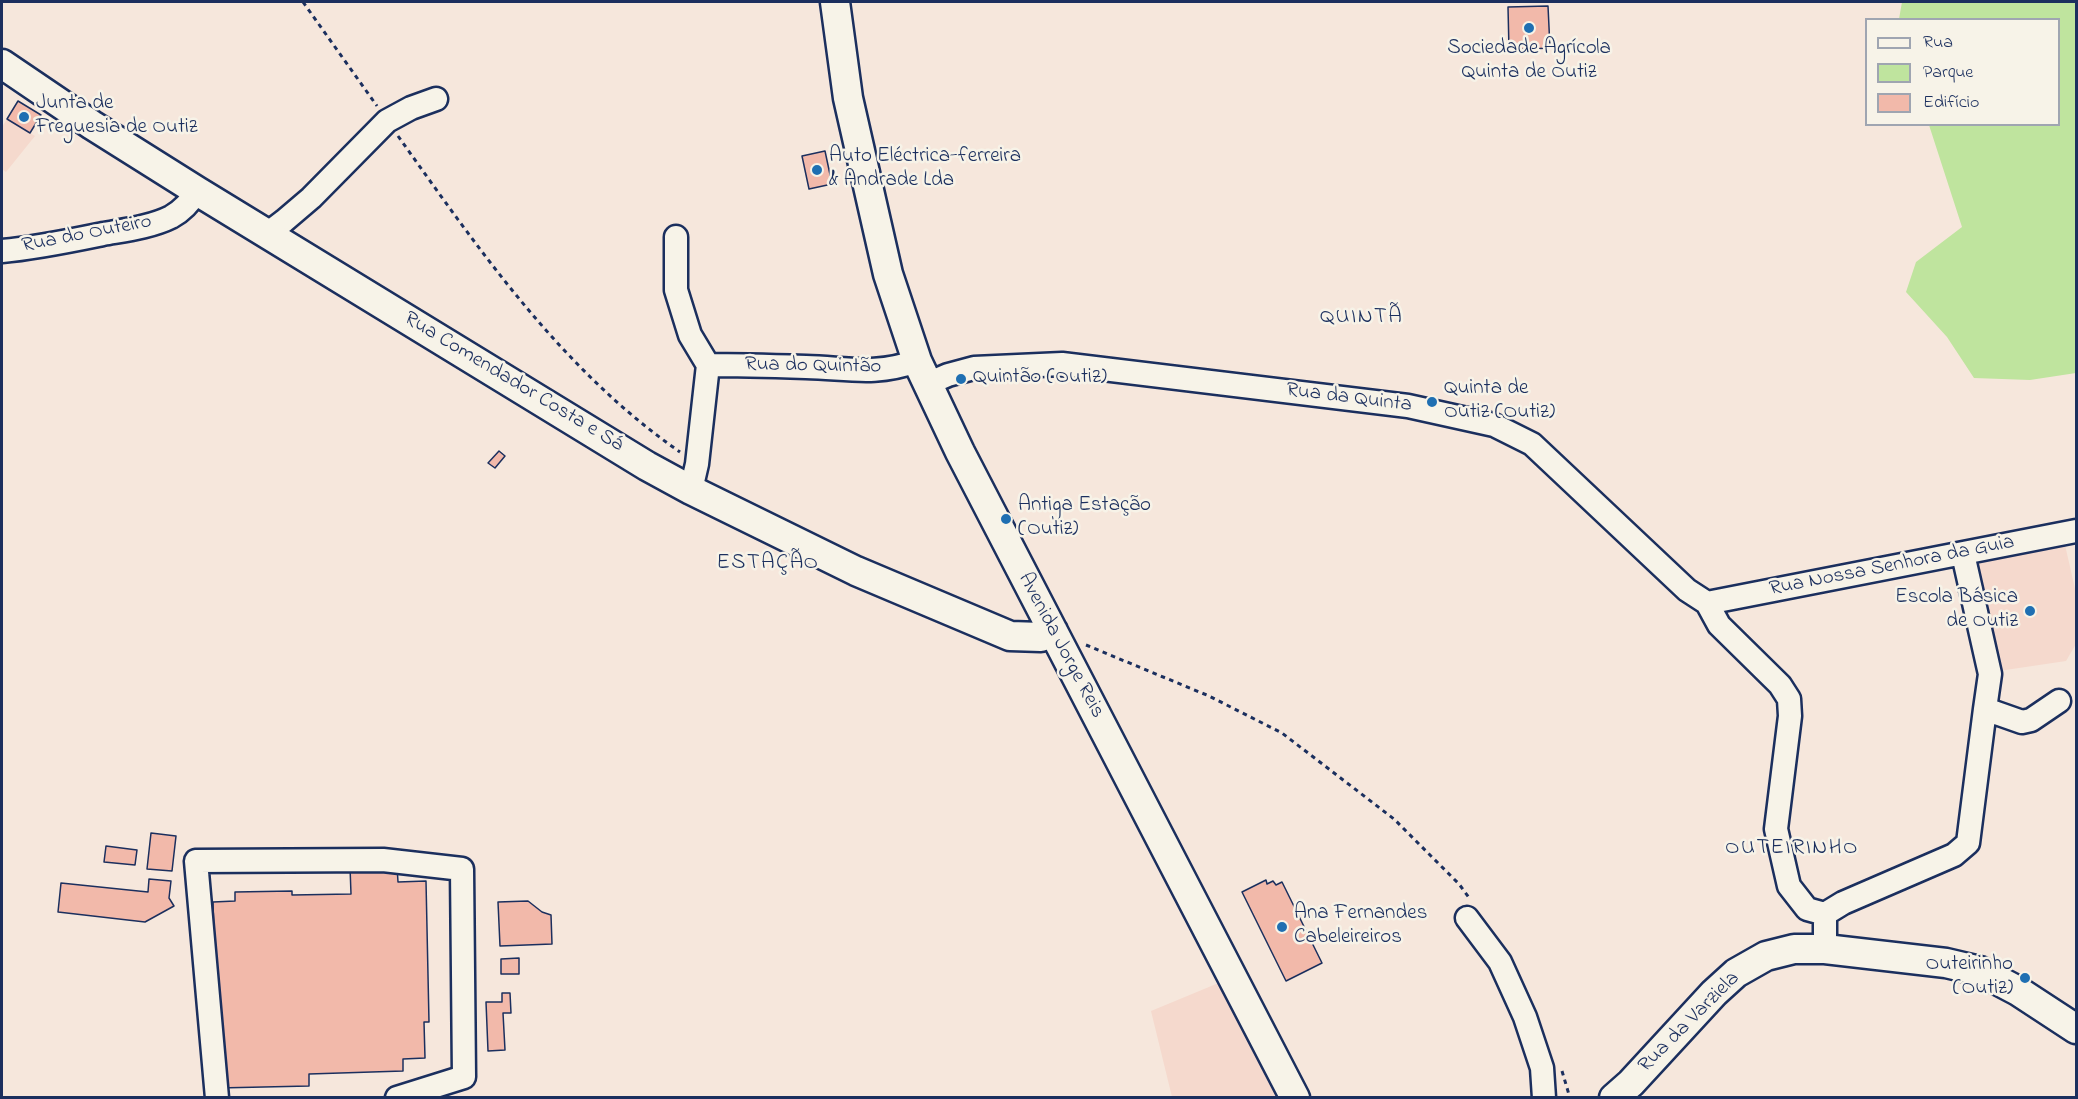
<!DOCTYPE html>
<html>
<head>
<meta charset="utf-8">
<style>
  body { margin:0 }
  #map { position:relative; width:2078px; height:1099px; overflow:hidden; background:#f6e7dc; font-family:"Indie Flower",sans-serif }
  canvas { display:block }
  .frame { position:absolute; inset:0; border:3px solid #1b2f5e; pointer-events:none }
  .legend { position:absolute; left:1865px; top:18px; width:195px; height:108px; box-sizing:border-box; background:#f7f3e8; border:2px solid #9fa5b1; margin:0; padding:8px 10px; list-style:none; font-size:18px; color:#1b2f5e }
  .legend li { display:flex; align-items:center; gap:12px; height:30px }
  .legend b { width:30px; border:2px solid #9fa5b1 }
</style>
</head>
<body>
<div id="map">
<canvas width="2078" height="1099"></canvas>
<div class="frame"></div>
<ul class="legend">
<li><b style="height:8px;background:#f7f3e8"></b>Rua</li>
<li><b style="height:16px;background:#bfe49e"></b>Parque</li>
<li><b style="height:16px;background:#f2b9aa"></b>Edifício</li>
</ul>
</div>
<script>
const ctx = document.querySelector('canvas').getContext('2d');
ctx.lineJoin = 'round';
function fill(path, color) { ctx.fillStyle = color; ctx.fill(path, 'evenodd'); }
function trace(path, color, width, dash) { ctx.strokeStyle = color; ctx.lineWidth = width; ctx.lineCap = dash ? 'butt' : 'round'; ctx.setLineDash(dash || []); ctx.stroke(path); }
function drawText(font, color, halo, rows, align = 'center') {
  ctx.font = font + ' "Indie Flower",sans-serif'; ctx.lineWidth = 5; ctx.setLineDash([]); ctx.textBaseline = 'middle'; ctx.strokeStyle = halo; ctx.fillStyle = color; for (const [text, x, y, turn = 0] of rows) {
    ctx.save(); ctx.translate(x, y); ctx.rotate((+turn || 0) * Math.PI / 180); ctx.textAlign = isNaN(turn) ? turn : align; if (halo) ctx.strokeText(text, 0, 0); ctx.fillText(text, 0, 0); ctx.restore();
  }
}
const built = new Path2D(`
  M18 101 41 115 30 133 35 136 6 172 2 169V127Z
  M2065 545 2076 593V644L2066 661 1992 672 1995 647 1992 629H1988L1972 561Z
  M1221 982 1279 1097H1172L1151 1011Z`);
const green = new Path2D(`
  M1902 2H2076V373L2030 380 1974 378 1947 337 1906 292 1916 262 1962 227 1929 125 2058 124V20L1899 19Z`);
const building = new Path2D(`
  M1548 6 1550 48 1509 50 1508 7Z
  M18 101 41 115 30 133 7 119Z
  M825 151 832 184 809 189 802 156Z
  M499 451 505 456 495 468 488 463Z
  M151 833 176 836 172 871 147 869Z
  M106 846 137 850 135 865 104 862Z
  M397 866 398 882 426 881 429 1022H424L425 1058 403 1059V1071L309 1074V1086L218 1088 213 902 235 901V892L292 891V895L351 894 350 867Z
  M149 879 171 881 169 898 174 906 145 922 58 912 61 883 148 892Z
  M1266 880 1267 884 1273 881 1276 885 1282 882 1322 963 1286 981 1242 892Z
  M528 901 542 912 551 915 552 944 500 946 498 902Z
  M519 958V974H501V959Z
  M502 993H510L511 1013H503L505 1050 488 1051 486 1002H502Z`);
const path = new Path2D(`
  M303 2 377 106
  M398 136C480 251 562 370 680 452
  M1086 645 1209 696 1282 733 1394 819 1459 884 1470 899
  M1562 1071 1570 1098`);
const minor = new Path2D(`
  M267 234 284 221 311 198 387 121 411 108 436 99
  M676 237V290L690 335 708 365
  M2 251C36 248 69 241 103 234 125 230 151 227 171 217 182 211 191 201 197 191
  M927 384 948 375 974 368 1062 364 1408 406 1494 425 1532 444 1687 590 1707 603
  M691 490 697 464 708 365C741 365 774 366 806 367 848 368 875 376 917 361
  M1963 554 1990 674 1985 709 2022 722 2031 720 2059 701
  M1707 603 1719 625 1780 685 1789 699 1790 716 1776 829 1789 886 1807 909 1825 914V949
  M1707 603 2076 531
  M1825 914 1843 903 1954 855 1968 843 1985 709
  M1467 918 1500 962 1525 1017 1542 1068 1544 1098
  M217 1098 196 861 383 860 462 869 464 1077 397 1098`);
const major = new Path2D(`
  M835 2 848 98 888 274 917 361 960 452 1295 1098
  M2 64 92 125 197 191 647 466 691 490 856 571 1010 636 1041 637 1053 631
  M1614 1098 1631 1083 1714 993 1736 973 1766 956 1794 949H1825L1946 963 1980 971 2018 991 2076 1029`);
const markers = [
  [1529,28,6,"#1f6fb2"],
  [24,117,6,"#1f6fb2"],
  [817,170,6,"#1f6fb2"],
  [961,379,6,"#1f6fb2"],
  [1432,402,6,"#1f6fb2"],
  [1006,519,6,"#1f6fb2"],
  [2030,611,6,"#1f6fb2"],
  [1282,927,6,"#1f6fb2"],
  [2025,978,6,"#1f6fb2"]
];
const poiNames = [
  ["Sociedade Agrícola",1529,50,"center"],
  ["Quinta de Outiz",1529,74,"center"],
  ["Junta de",36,105],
  ["Freguesia de Outiz",36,129],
  ["Auto Eléctrica-ferreira",829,158],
  ["& Andrade Lda",829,182],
  ["Quintão (Outiz)",973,379],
  ["Quinta de",1444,390],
  ["Outiz (Outiz)",1444,414],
  ["Antiga Estação",1018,507],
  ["(Outiz)",1018,531],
  ["Escola Básica",2018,599,"right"],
  ["de Outiz",2018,623,"right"],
  ["Ana Fernandes",1294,915],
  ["Cabeleireiros",1294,939],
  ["Outeirinho",2013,966,"right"],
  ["(Outiz)",2013,990,"right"]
];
const streetNames = [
  ["Rua do Outeiro",87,235,-11],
  ["Rua do Quintão",813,367,1],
  ["Rua Comendador Costa e Sá",513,383,31],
  ["Rua da Quinta",1349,399,7],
  ["Rua Nossa Senhora da Guia",1892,567,-11],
  ["Avenida Jorge Reis",1060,646,62],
  ["Rua da Varziela",1690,1023,-45]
];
const neighbourhoodNames = [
  ["QUINTÃ",1361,318],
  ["ESTAÇÃO",768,564],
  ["OUTEIRINHO",1792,849]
];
fill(built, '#f5d9cd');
fill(green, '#bfe49e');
fill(building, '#f2b9aa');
trace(building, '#1b2f5e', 1.5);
trace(minor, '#1b2f5e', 27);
trace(major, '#1b2f5e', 33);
trace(path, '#1b2f5e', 3, [4.5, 4.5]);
trace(minor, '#f7f3e8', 22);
trace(major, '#f7f3e8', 28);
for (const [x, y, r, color] of markers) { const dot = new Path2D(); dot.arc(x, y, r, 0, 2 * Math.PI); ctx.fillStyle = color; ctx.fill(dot); trace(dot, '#f7f3e8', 2); }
drawText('21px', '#1b2f5e', '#f7f3e8', poiNames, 'left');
drawText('21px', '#1b2f5e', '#f7f3e8', streetNames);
ctx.letterSpacing = '1.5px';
drawText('22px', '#1b2f5e', '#f7f3e8', neighbourhoodNames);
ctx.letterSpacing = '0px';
</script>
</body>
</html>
